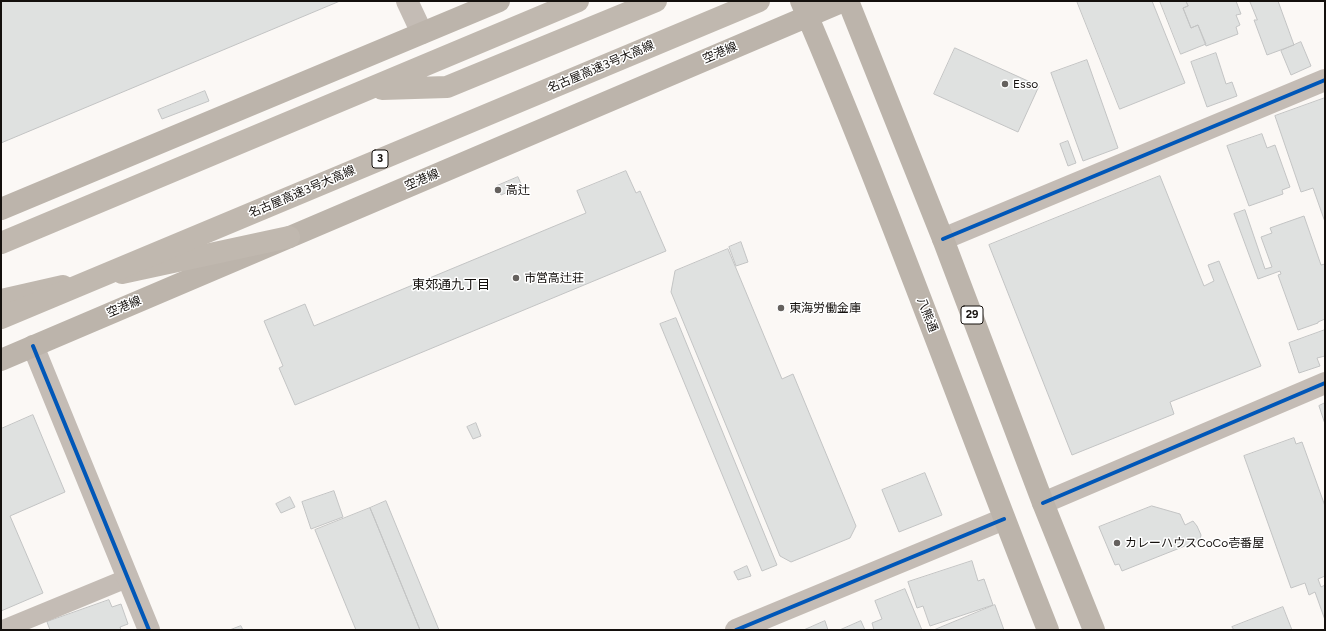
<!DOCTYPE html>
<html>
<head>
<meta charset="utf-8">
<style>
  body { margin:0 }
  #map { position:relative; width:1326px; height:631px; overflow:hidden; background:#fbf8f5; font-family:Figtree,sans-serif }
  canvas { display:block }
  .frame { position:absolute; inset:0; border:2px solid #14100d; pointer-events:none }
</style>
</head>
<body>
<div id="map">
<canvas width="1326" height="631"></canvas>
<div class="frame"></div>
</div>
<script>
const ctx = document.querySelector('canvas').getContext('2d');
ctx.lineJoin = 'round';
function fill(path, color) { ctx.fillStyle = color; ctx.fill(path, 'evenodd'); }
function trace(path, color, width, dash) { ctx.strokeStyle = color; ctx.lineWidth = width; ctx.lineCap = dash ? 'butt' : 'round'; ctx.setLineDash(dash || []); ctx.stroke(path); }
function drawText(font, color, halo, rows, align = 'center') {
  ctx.font = font + ' Figtree,"Noto Sans JP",sans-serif'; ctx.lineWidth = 3; ctx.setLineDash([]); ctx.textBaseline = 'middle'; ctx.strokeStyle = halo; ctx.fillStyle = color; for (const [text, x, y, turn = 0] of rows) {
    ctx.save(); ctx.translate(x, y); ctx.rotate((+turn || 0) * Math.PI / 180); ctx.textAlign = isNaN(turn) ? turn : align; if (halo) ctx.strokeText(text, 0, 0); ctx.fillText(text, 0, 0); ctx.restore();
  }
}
const building = new Path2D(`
  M1 1H340L1 143Z
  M1077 1H1152L1185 83 1120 109Z
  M1160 1H1186L1188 6 1183 8 1191 28 1198 25 1206 44 1181 54Z
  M1186 1H1236L1241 14 1236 15 1240 25 1236 27 1238 34 1206 46 1198 25 1191 28 1183 8 1188 6Z
  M1250 1H1278L1294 45 1267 55 1254 20H1257Z
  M1301 42 1311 66 1291 75 1281 51Z
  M955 48 1039 86 1018 132 934 94Z
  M1216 53 1226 84 1232 82 1237 96 1207 107 1191 62Z
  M1087 60 1118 148 1083 161 1051 73Z
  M205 91 209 101 162 119 158 110Z
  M1325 98V222L1313 188 1301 192 1275 116Z
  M1262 134 1267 148 1275 145 1290 187 1282 190 1283 194 1249 206 1227 146Z
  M1068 141 1076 163 1068 166 1060 144Z
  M626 171 636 193 640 191 666 251 295 405 279 368 283 366 264 321 305 304 314 326 586 213 577 191Z
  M1160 176 1204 286 1214 281 1208 265 1219 261 1261 366 1170 402 1174 414 1072 455 989 245Z
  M518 177 522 186 501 195 497 186Z
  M1245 210 1265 269 1272 267 1261 237 1272 233 1270 228 1304 216 1321 265 1325 264V319L1318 322V323L1298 330 1278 275 1281 274 1280 271 1258 279 1234 214Z
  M741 242 748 262 736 266 729 247Z
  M728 249 782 379 793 374 856 526 850 538 791 562 780 556 671 292 675 271Z
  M676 318 777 565 762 571 660 324Z
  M1325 330V356L1317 358 1320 366 1299 373 1289 343Z
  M1325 403V424L1319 406Z
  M33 415 65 492 10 516 43 593 1 611V429Z
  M476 423 481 436 473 439 467 427Z
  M1294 438 1296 444 1302 442 1325 506V576L1318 579 1321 587 1325 585V620L1315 592 1309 595 1305 583 1291 588 1244 456Z
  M925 473 942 515 899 532 882 490Z
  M334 491 343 517 311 529 302 502Z
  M290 497 295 507 281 513 276 504Z
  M386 501 439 630H420L373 515 370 508Z
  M1152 506 1180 514 1185 525 1193 521 1197 526 1201 535 1200 540 1122 571 1119 564 1115 565 1099 527Z
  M370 508 373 515 420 630H356L315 530Z
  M972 561 978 581 984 579 993 605 930 626 923 606 917 608 908 582Z
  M747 566 751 576 738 580 734 572Z
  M905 589 922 630H874L872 623 882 619 875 601Z
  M109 600 112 607 121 604 128 624 120 627 121 630H50L47 622Z
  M995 605 1004 630H934Z
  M1283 607 1292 630H1234L1232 627Z
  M825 621 828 630H804Z
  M861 621 865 630H840Z
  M241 626 243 630H230Z`);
const lane = new Path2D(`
  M2 630 128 578`);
const street = new Path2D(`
  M407 1 422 33
  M943 239 1325 80
  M33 346 149 630
  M1043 503 1325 383
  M736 630 1004 519`);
const primary = new Path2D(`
  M801 1C890 208 965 421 1048 630
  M848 1 943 239 1043 503 1094 630
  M1 209 499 1
  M1 360 844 1`);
const highway = new Path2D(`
  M382 89 447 87 656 1
  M1 243 578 1
  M122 273 289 237
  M1 300 63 286`);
const highwayBridge = new Path2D(`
  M1 318 759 1`);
const cycleway = new Path2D(`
  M943 239 1325 80
  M33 346 149 630
  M1043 503 1325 383
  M736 630 1004 519`);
const markers = [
  [1005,84,4,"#65615e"],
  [498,190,4,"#65615e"],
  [516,278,4,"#65615e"],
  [781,308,4,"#65615e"],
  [1117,543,4,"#65615e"]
];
const shields = [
  [380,159,16],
  [972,315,22]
];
const shieldNames = [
  ["3",380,159],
  ["29",972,315]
];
const streetNames = [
  ["空港線",720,53,-23],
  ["名古屋高速3号大高線",601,67,-23],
  ["空港線",422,180,-23],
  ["名古屋高速3号大高線",302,192,-23],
  ["空港線",124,307,-23],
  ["八熊通",927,315,69]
];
const poiNames = [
  ["Esso",1013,84],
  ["高辻",506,190],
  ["市営高辻荘",524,278],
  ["東海労働金庫",789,308],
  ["カレーハウスCoCo壱番屋",1125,543]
];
const neighbourhoodNames = [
  ["東郊通九丁目",451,285]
];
fill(building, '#dfe1e0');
trace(building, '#c3c4c4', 1);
trace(lane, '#c4bcb5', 19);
trace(street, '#c4bcb5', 22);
trace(primary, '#bcb4ab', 22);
trace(highway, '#c0b8af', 22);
trace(highwayBridge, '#c0b8af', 22);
trace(cycleway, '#0057b8', 4);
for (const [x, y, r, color] of markers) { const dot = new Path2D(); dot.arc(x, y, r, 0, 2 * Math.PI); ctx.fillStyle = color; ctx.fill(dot); trace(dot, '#fff', 1.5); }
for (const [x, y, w] of shields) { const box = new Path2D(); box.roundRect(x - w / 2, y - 9, w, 18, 3); ctx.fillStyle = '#fff'; ctx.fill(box); trace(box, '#14100d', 1); }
drawText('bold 11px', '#14100d', null, shieldNames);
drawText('12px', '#14100d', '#fff', streetNames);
drawText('12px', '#14100d', '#fff', poiNames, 'left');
drawText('13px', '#14100d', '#fff', neighbourhoodNames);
</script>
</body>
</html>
